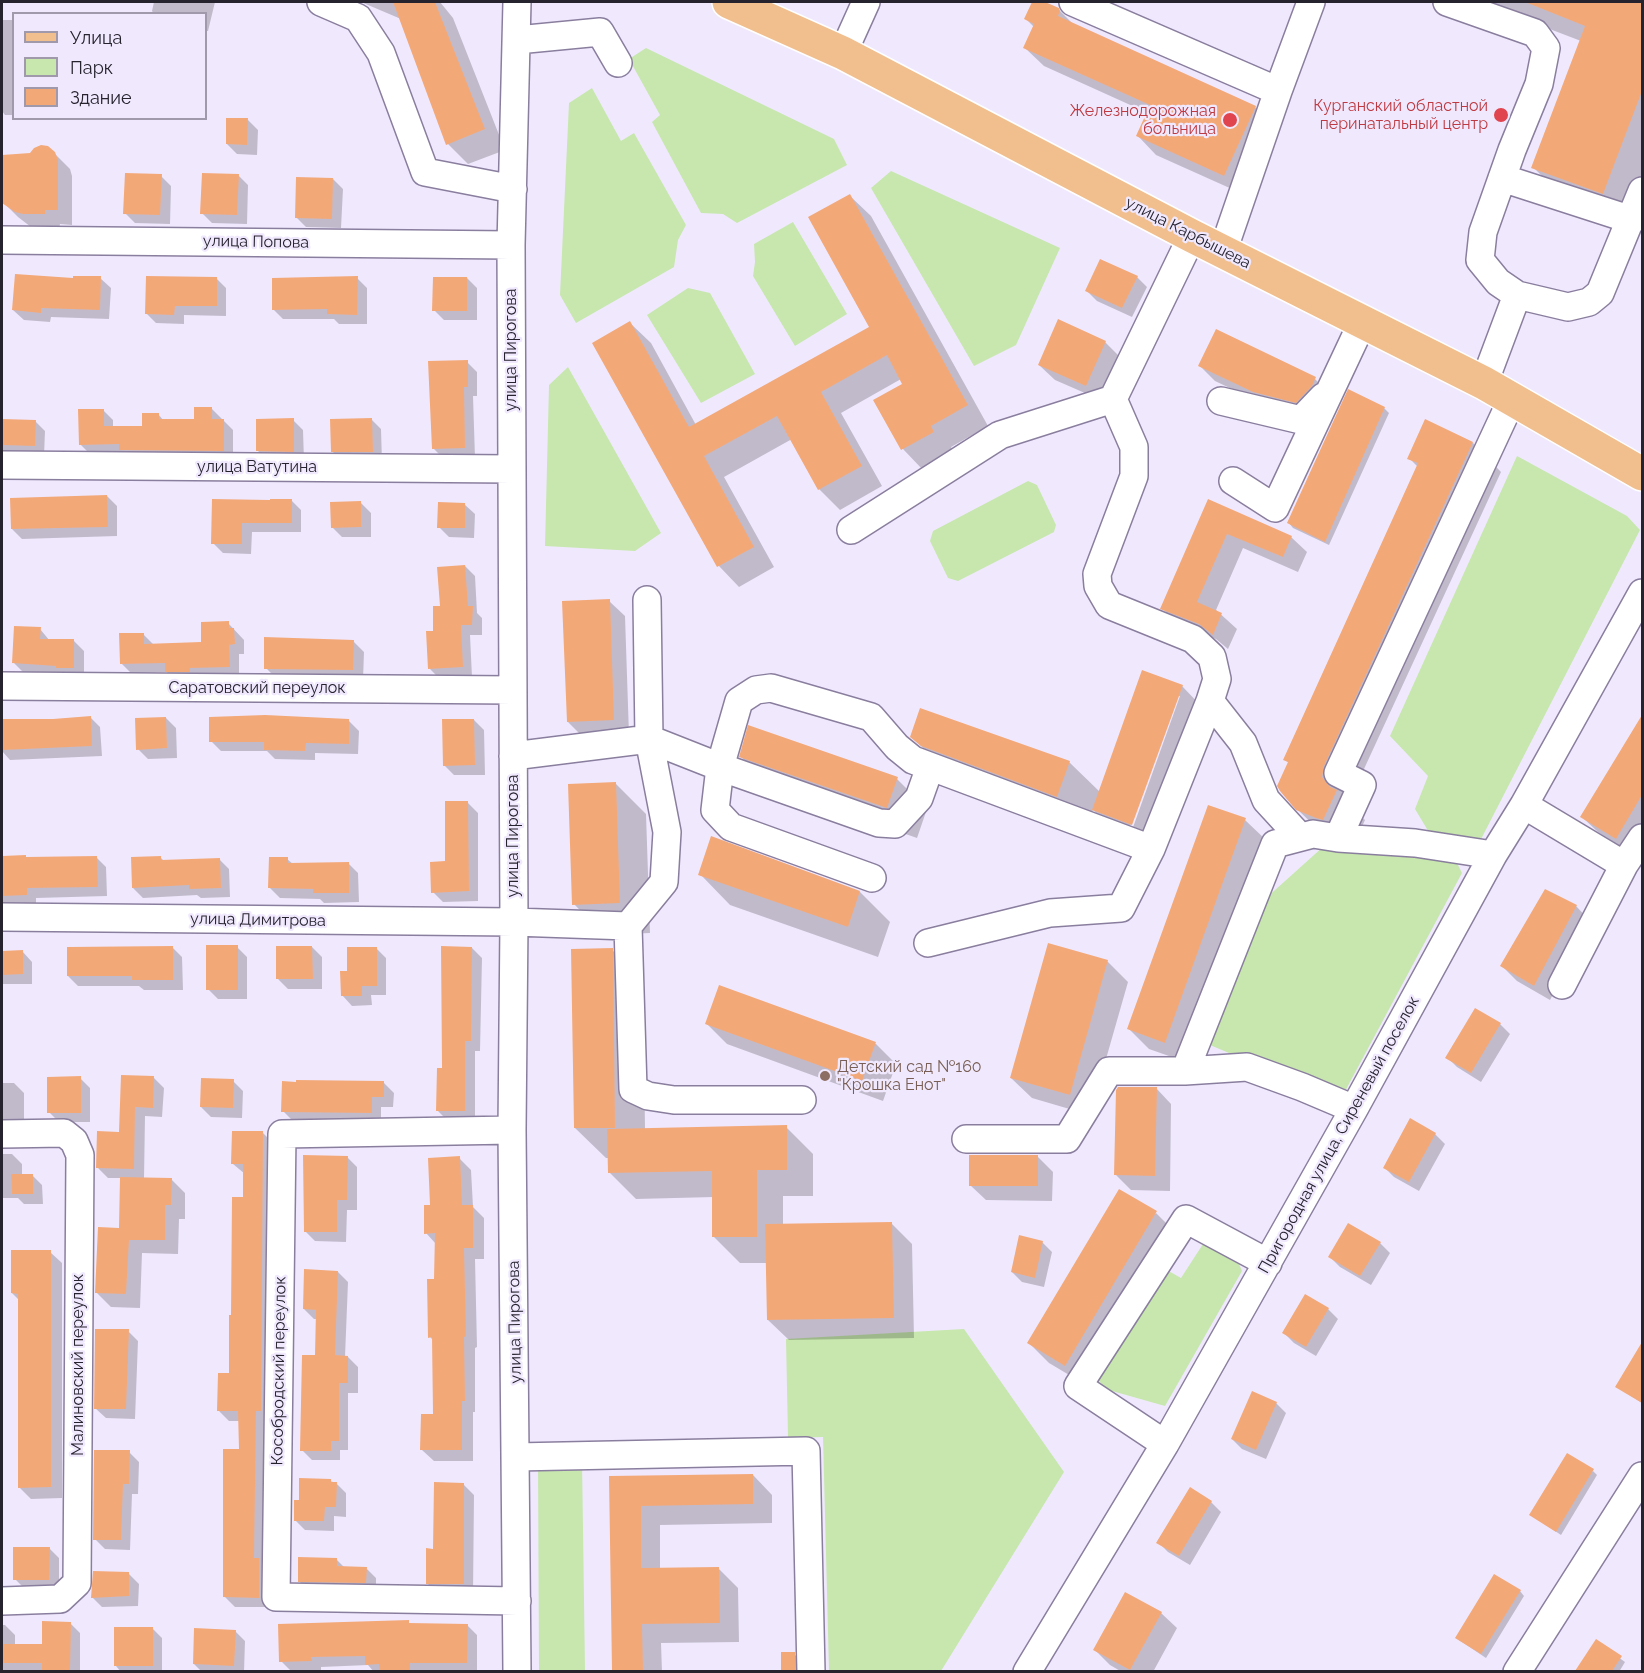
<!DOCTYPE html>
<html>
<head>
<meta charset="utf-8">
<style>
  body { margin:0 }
  #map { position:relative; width:1644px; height:1673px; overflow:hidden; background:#f0e9fe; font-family:Raleway,sans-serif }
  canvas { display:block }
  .frame { position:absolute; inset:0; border:3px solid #26222e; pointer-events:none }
  .legend { position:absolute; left:12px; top:12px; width:195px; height:108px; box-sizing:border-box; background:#f0e9fe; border:2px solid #9f99ab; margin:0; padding:8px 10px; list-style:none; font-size:18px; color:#26222e }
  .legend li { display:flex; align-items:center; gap:12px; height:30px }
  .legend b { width:30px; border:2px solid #9f99ab }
</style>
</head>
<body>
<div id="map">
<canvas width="1644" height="1673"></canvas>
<div class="frame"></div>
<ul class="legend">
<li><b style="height:8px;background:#f1be8e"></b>Улица</li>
<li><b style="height:16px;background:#c7e7ae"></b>Парк</li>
<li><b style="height:16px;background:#f3a878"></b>Здание</li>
</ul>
</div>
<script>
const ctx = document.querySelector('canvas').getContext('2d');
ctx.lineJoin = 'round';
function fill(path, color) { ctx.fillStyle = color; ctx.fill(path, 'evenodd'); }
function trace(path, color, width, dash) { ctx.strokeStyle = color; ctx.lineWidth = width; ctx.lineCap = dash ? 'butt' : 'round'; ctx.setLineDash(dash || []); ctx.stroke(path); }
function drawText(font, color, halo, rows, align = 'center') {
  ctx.font = font + ' Raleway,sans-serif'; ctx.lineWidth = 4.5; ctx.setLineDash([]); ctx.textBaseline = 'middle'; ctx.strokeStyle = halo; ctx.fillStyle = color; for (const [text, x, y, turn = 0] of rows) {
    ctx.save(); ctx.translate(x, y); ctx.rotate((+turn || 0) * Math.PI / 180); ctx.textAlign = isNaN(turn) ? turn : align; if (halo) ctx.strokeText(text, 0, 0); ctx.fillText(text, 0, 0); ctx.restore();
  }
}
const green = new Path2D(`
  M646 48 834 139 847 165 737 223 723 214 701 213 652 122 660 115 629 59Z
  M592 88 621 141 634 133 686 225 678 240 674 267 576 323 560 295 569 103Z
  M891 171 1060 248 1016 345 974 366 871 188Z
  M793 222 847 314 795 346 753 276 755 262 754 244Z
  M688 288 710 293 755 374 701 403 647 315Z
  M568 367 661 533 635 551 545 546 549 385Z
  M1517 456 1627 516 1640 530 1478 845 1433 839 1415 809 1428 776 1390 736Z
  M1028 481 1037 485 1056 525 1054 532 958 581 948 578 930 541 933 531Z
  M1324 846 1457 863 1462 873 1343 1095H1328L1210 1045 1265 899Z
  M1203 1244 1239 1264 1242 1271 1165 1406 1105 1389 1097 1378 1165 1269 1181 1278Z
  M964 1329 1064 1472 941 1671H829L823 1437 788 1438 786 1339Z
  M582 1459 585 1671H539L538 1460Z`);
const shadow = new Path2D(`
  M154 2H215L208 31H206V14H154L152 11Z
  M361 2H440L453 18 505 150 468 164 448 144 401 19Z
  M1033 2H1042L1058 9 1074 25 1255 107 1274 125 1243 194 1156 155 1138 136 1148 113 1044 66 1025 48 1034 27 1026 19Z
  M1479 2H1642V191L1631 221 1561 195 1533 167 1581 41Z
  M66 12H87L89 14H66Z
  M2 20H14V115H5L2 111Z
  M80 118H104V120H82Z
  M248 120 258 130 257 155 237 154 227 144Z
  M54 153 70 169 72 176V225L60 224 59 229H40L31 227 18 217 2 201V156Z
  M238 175 248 185 247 224 212 223 202 213Z
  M161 176 171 186 170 224 135 223 125 213Z
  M333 179 343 189 341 228 306 227 296 217Z
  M850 196 871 216 988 426 951 447 954 453 923 470 903 449 875 400 904 384 901 379 841 413 882 486 840 510 819 489 792 439 724 477 774 567 739 587 719 566 594 343 630 323 651 343 696 425 871 327Z
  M1137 277 1147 287 1132 317 1097 301 1087 291Z
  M100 278 111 288 109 319 51 317 50 322 24 320 13 310 74 280Z
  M216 278 226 288V316L184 315V324L156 323 146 313Z
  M357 278 367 288V324H339L334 319H283L273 309Z
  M467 278 477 288V320H444L434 310Z
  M1105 342 1120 357 1101 400 1055 380 1039 365Z
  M467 362 477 372V396H473L475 458H443L433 448Z
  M1200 366 1315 379 1330 394 1312 417 1270 407 1215 381Z
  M211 408 233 430V460L90 454 80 444 103 410 113 420V427H143L158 414 164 421 195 420Z
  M1384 408 1389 413 1329 545 1293 528 1289 523Z
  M371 419 381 429 382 462 342 461 332 451Z
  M2 420 35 421 45 431 44 456 2 454Z
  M293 420 303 430 304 461H268L258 451Z
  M1473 443 1501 472 1352 795 1350 805 1365 820 1352 848 1327 838 1297 809 1289 763 1285 760 1418 467 1409 458Z
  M107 496 117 506V536L22 539 12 529Z
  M291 500 301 510V532H252L251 554 223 553 213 543 272 502Z
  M1209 501 1291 537 1307 552 1298 572 1243 548 1216 610 1237 629 1228 649 1216 639 1178 624 1162 608Z
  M361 503 371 513V537H342L332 527Z
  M464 504 475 514 474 538 449 537 439 527Z
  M465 566 475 576 477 613 482 618V635H470L472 677 440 679 430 669 441 607Z
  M609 601 625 616 629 735 583 737 568 722Z
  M228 623 244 640V654H239V676L176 681 167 672 131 673 121 663 143 634 154 645 203 644Z
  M40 629 50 641H74L84 651V678L24 673 14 663Z
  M354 642 364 652 363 680 276 678 266 668Z
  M1182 686 1202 707 1153 845 1114 830 1093 810 1087 827 942 767 912 737 1069 762 1100 792ZM1177 696H1180L1131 833 1128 832Z
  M90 717 100 727 102 756 10 760 2 751V721H53Z
  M166 718 176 728 177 758 148 759 138 749Z
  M1642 718V835L1631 853 1598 832 1582 817Z
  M474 720 484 730 485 775H454L444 765Z
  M349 721 359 731 358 754 315 753V760L275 759 267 751H221L211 741Z
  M741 757 897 779 927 809 917 838 772 787Z
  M615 783 646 814 650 933 604 935 574 904Z
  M468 803 478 813V901L443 902 433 892 446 863Z
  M1245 820 1266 840 1186 1062 1149 1049 1129 1029Z
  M96 857 106 867 107 896 36 898V904L2 905V858Z
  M160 857 164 861 219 859 229 869 230 897 201 898 197 895 143 898 133 888Z
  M287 859 293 864 348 863 358 873 359 902 324 903 320 899 280 898 270 888Z
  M700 874 860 892 890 922 878 957 730 905Z
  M1576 906 1591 922 1550 1000 1517 981 1502 966Z
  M172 947 182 957 183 990H144L139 986H78L68 976Z
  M237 947 247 957V999H218L208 989Z
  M312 947 322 957V989H288L278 979Z
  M376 948 386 958V995H371L372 1005 352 1006 342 995 348 973Z
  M472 948 482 958 480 1051H475V1121H448L438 1111 443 1069Z
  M612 950 643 980 645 1129 786 1127 813 1154V1196H783V1226L892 1224 912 1244 914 1338 789 1340 768 1320 767 1263H740L713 1236 714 1197 636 1199 609 1172V1158H606L575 1128Z
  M22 951 32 962V984H2V952Z
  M1107 961 1128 982 1090 1115 1032 1098 1011 1078Z
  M720 987 876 1044 896 1064 883 1101 727 1044 707 1024Z
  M1500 1024 1510 1034 1481 1082 1457 1067 1447 1057Z
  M123 1077 154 1078 164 1088 162 1117 145 1116 144 1179H171L185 1193V1219H179L178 1254 142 1253 140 1308 111 1307 97 1293 121 1229V1178H108L98 1168 121 1133Z
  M80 1078 90 1088V1122H59L49 1112Z
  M233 1081 243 1091 242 1118 211 1117 201 1107Z
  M2 1083H14L24 1093V1124H2Z
  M384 1083 394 1093 393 1107H381V1122L293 1121 283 1111Z
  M1156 1088 1171 1104 1170 1191 1131 1190 1116 1175Z
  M263 1133 273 1143 268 1607H235L225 1597 240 1451V1421H229L219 1411 230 1374 233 1316 245 1199V1174L233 1164Z
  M1435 1134 1445 1144 1419 1191 1394 1177 1384 1167Z
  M2 1154H12L22 1164V1175H32L42 1185 43 1204H24L18 1198H2Z
  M1037 1156 1053 1172 1052 1201 986 1200 970 1185Z
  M347 1157 357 1167V1210H347L346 1242 315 1241 305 1231Z
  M459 1158 471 1170 473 1207 484 1218V1259H475L477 1347 475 1348V1412H473V1461H434L422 1450 435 1416 434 1341 430 1337 436 1280V1244L426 1233 432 1207Z
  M1156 1213 1176 1233 1086 1385 1049 1363 1029 1343Z
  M1042 1242 1052 1252 1044 1287 1022 1282 1012 1272Z
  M1380 1243 1390 1253 1371 1285 1340 1267 1330 1257Z
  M50 1252 62 1263V1498L31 1499 19 1487V1300L12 1293Z
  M338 1272 348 1282 345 1357H348L358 1367V1393H348V1450H340V1460H312L302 1450 316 1357 317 1319H314L304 1309Z
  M1328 1309 1338 1319 1316 1356 1294 1343 1284 1333Z
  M128 1331 138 1341 135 1419 106 1418 95 1408Z
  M1642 1345V1403L1617 1387Z
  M1276 1403 1286 1413 1266 1459 1242 1449 1232 1439Z
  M129 1452 139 1462 138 1494H132L130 1550 105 1549 95 1539Z
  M1593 1471 1597 1475 1561 1535 1531 1515Z
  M753 1475 772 1495V1523L660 1525V1570L719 1569 738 1588 739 1642 661 1643 662 1672H613L611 1478Z
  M330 1481 336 1483 346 1493V1517L334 1516V1531L305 1530 295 1520 300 1502Z
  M464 1485 474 1495 473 1594 437 1593 427 1583 434 1550Z
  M1211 1502 1221 1512 1190 1565 1168 1552 1158 1542Z
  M49 1548 59 1558V1589H25L15 1579Z
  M336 1559 345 1568H366L376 1578V1592L309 1591 299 1581Z
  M129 1574 139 1584 138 1606 102 1607 92 1597Z
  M1520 1591 1524 1596 1486 1658 1456 1638Z
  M1161 1613 1177 1628 1153 1672H1122L1110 1665 1095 1650Z
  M408 1622 411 1625H467L477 1635V1672H374L368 1665 321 1667V1670L291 1671 281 1661Z
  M70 1623 80 1633V1672H2V1625H5L15 1635V1645L44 1646Z
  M152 1628 162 1638V1672H121L116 1666Z
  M235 1631 245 1641 244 1672H202L194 1664Z
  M1596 1641 1625 1662 1619 1672H1577Z
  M782 1654H794L804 1664V1672H782Z`);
const building = new Path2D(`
  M393 2H435L485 129 446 145Z
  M1032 2H1045L1059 8 1060 11 1058 16 1256 106 1224 176 1136 136 1150 105 1023 48 1034 24 1024 19Z
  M1525 2H1642V91L1603 194 1531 168 1585 26Z
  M226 118H248L247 145 226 144Z
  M41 145 48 146 55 152 58 160V210H45V214H23L15 212 2 203V155L30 153 34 148Z
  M125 173 162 174 160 215 123 214Z
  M202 173 239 174 237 215 200 214Z
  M296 177 333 178 332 219 295 218Z
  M850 194 968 405 931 426 934 432 901 450 873 400 902 384 887 355 821 392 862 466 818 490 777 416 704 456 754 547 717 567 592 343 630 321 689 427 869 327 808 217Z
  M1100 259 1138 276 1122 308 1085 291Z
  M15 274 73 278V276H101L100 310 41 308V313L12 310Z
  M146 276 217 277V306H175L174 315 145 314Z
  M358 276 357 315 327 314V309L272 310V278Z
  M433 277H467V311H432Z
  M1058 319 1106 341 1086 386 1038 365Z
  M1216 329 1316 377 1312 386 1296 403 1253 392 1198 366Z
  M468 360V387H464L465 448 432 449 428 361Z
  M1348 389 1385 407 1325 542 1287 523Z
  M194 407H212V419H224V451L119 450V444L79 445 78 409H104V426H142V413H159V419H194Z
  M294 418V452L256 451V419Z
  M372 418 373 452H331L330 419Z
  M2 419 36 420 35 446 2 445Z
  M1425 419 1473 442 1324 766 1322 777 1330 787 1337 790 1323 820 1316 818 1296 810 1280 791 1277 786 1288 762 1283 760 1418 463 1407 459Z
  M107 495 108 527 11 529 10 498Z
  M212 499 270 500V499H292V523H242V544H211Z
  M1208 499 1292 536 1283 557 1227 534 1197 602 1222 613 1213 635 1199 624 1160 609Z
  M361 501V527L331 528 330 502Z
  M438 502 465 503V528H437Z
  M465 565 468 606H473L472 625H461L463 667 428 669 426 631H433V606H440L437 567Z
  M610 599 614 720 567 722 562 601Z
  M229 621V628H234L235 644 229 645 230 667 190 668V672H165V663L120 664 119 633H144V644L201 642V622Z
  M14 626 41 627 40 639H74V668H56V666L12 663Z
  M264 637 354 640 353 670 264 669Z
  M1142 670 1183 685 1132 825 1092 810Z
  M920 708 1070 761 1057 797 921 746 910 737Z
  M265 715 349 719V744L306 743 305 751 264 750V742H209V717Z
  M1642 715V795L1616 839 1580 817Z
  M91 716 92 746 2 750V719H53Z
  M166 717 167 748 136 750 135 718Z
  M442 719H474L475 765 443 766Z
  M748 725 898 777 887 808 739 757Z
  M616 782 620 903 572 905 568 784Z
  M445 801H468L469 891 431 893 430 862 445 861Z
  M1208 805 1246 818 1165 1043 1127 1029Z
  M711 836 860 891 848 927 698 875Z
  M26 855V857L97 856 98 887 27 888V895L2 896V856Z
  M161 856V860L220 858 221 888 189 889V885L132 888 131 857Z
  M269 857H288V863L349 862V893H313V889L268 888Z
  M1545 889 1577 905 1534 986 1500 966Z
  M1048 943 1108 960 1070 1095 1010 1078Z
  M206 945H238V990H206Z
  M173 946V980H132V976H67V947Z
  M276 946H312L313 979H276Z
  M441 946 472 947 471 1041H465V1111H436L437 1068H442Z
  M347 947H377V986H362V996H341L340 971H347Z
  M613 948 615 1128H574L571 949Z
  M23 950V974L2 975V951Z
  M719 985 876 1042 862 1081 705 1024Z
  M1475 1008 1501 1023 1471 1073 1445 1058Z
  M121 1075 154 1076 153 1108 135 1107 134 1169 96 1168 97 1131 119 1132Z
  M81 1076V1113H47V1077Z
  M201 1078 234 1079 233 1108 200 1107Z
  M296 1080 384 1081V1097H372V1113L281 1112 282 1081 296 1082Z
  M1118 1087H1157L1155 1176 1114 1175 1116 1090Z
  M1410 1118 1436 1133 1409 1182 1383 1168Z
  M787 1125V1170H757V1237H712V1171L608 1173 607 1129Z
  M232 1131H263L261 1411H256L255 1485 254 1558H259V1598L223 1597V1449H239L238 1411H217L218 1373H229V1315H231L232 1197H243V1164H231Z
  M303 1155 348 1156 347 1200H337V1232H304Z
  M969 1155H1038V1186H969Z
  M460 1156 462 1205H473V1248H464L466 1336 464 1337 465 1401H462V1450H420L421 1414H433L432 1337 428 1338 427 1279H434L435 1233 424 1234V1205H430L428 1158Z
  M11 1174H33V1194H12Z
  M120 1177 172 1178 171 1205H165V1240H129L126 1294 95 1293 98 1227 119 1228Z
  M1119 1189 1157 1211 1065 1366 1027 1343Z
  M892 1222 894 1318 767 1320 765 1224Z
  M1348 1223 1381 1242 1360 1276 1328 1257Z
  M1019 1235 1043 1241 1035 1278 1011 1272Z
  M11 1250H51V1487L18 1488V1294L11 1293Z
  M304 1269 338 1271 335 1355 348 1356V1383H339V1441H331V1451H300L302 1355H315L316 1310 303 1309Z
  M1305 1294 1329 1308 1306 1347 1282 1333Z
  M95 1329H129L126 1409H94Z
  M1642 1342V1403L1615 1387Z
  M1252 1391 1277 1402 1256 1450 1231 1439Z
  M94 1450H130L129 1484H123L121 1540H93Z
  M1567 1453 1594 1469 1556 1532 1529 1515Z
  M753 1474V1504L641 1506V1568L719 1567 720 1623 642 1624 643 1671H612L609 1476Z
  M299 1478 331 1479V1482H337L336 1507H325L324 1521H294V1500H299Z
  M434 1482 464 1483V1584H426V1548L433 1549Z
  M1190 1487 1212 1501 1179 1556 1156 1543Z
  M13 1547H50L49 1580H13Z
  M298 1557 337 1558V1566L367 1567 366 1583 298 1582Z
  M93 1571 129 1572V1596L91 1598Z
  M1494 1574 1521 1590 1481 1654 1455 1638Z
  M1125 1592 1162 1612 1130 1670 1093 1650Z
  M409 1620V1623L468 1624 467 1663H410V1671H380L379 1664 365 1665V1656L311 1657 312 1661 279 1662 278 1624Z
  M42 1621 71 1622 70 1671H42V1663H2V1644H42Z
  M114 1627H153V1666H114Z
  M194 1628 236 1630 234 1666 193 1664Z
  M1596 1639 1622 1656 1612 1671H1575Z
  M781 1652H795V1671H781Z`);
const minor = new Path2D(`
  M321 2 358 18 381 53 425 172 513 189
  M1073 2 1278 91 1311 2
  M1447 2 1535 33 1546 48 1539 84 1512 150 1483 232 1480 260 1498 282 1517 295 1568 307 1589 302 1600 293 1642 191
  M517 40 600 32 618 63
  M843 53 866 2
  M1502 178 1632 220
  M2 240 511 245
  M1223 251 1278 91
  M1484 383 1517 295
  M1113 399 1134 447V476L1097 574 1098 586 1109 605 1193 639 1212 657 1217 679 1210 701
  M1221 401 1301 420 1323 397
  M2 465 512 469
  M1233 481 1275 508 1362 323
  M851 530 1000 435 1113 399 1192 236
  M647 600 649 739 667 832 664 882 628 926 633 1089 648 1096 674 1100H802
  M2 686 513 690
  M513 756 649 739 720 767 715 810 731 827 872 878
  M930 767 919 798 895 824 879 823 720 767 739 701 756 690 771 688 871 717 897 747 913 760 1151 849
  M1524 805 1624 865
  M1338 838 1362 785 1338 773 1512 399
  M2 917 514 922 628 926
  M928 943 1050 913 1121 908 1151 849 1210 701 1243 743 1266 800 1300 837
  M1562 985 1624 865 1642 838
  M1185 1071 1275 844 1313 834 1338 838 1415 843 1493 855
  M512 1130 282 1134 276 1597 517 1601
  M2 1134 64 1133 74 1141 80 1155 77 1583 60 1599 2 1601
  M966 1139H1067L1109 1071H1185L1247 1067 1302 1087 1354 1109
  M1165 1444 1078 1386 1186 1219 1268 1263
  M516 1457 806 1451 811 1672
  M517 1672 512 1130 514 922 511 245 517 2
  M1027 1672 1165 1444 1354 1109 1493 855 1524 805 1642 593
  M1517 1672 1642 1476`);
const major = new Path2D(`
  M729 2 843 53 1192 236 1484 383 1642 474`);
const markers = [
  [1501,115,8,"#e0444e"],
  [1230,120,8,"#e0444e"],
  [825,1076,6,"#8d6e63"]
];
const healthNames = [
  ["Курганский областной",1488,106],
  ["перинатальный центр",1488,124],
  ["Железнодорожная",1216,111],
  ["больница",1216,129]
];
const streetNames = [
  ["улица Карбышева",1188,233,27],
  ["улица Попова",256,242,1],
  ["улица Пирогова",511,350,-90],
  ["улица Ватутина",257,467],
  ["Саратовский переулок",257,688],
  ["улица Пирогова",513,836,-90],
  ["улица Димитрова",258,920,1],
  ["Пригородная улица, Сиреневый поселок",1339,1135,-61],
  ["улица Пирогова",515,1322,-91],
  ["Малиновский переулок",78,1365,-90],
  ["Кособродский переулок",279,1371,-89]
];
const educationNames = [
  ["Детский сад №160",837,1067],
  ["\"Крошка Енот\"",837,1085]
];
fill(green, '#c7e7ae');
fill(shadow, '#0003');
fill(building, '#f3a878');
trace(minor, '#8a7e9e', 30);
trace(major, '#fff', 36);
trace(minor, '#fff', 27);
trace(major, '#f1be8e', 33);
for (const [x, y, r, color] of markers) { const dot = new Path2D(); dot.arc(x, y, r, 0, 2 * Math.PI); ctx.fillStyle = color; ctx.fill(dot); trace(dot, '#f0e9fe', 2); }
drawText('16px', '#be3a42', '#f0e9fe', healthNames, 'right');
drawText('16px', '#26222e', '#f0e9fe', streetNames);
drawText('16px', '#785e54', '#f0e9fe', educationNames, 'left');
</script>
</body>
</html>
